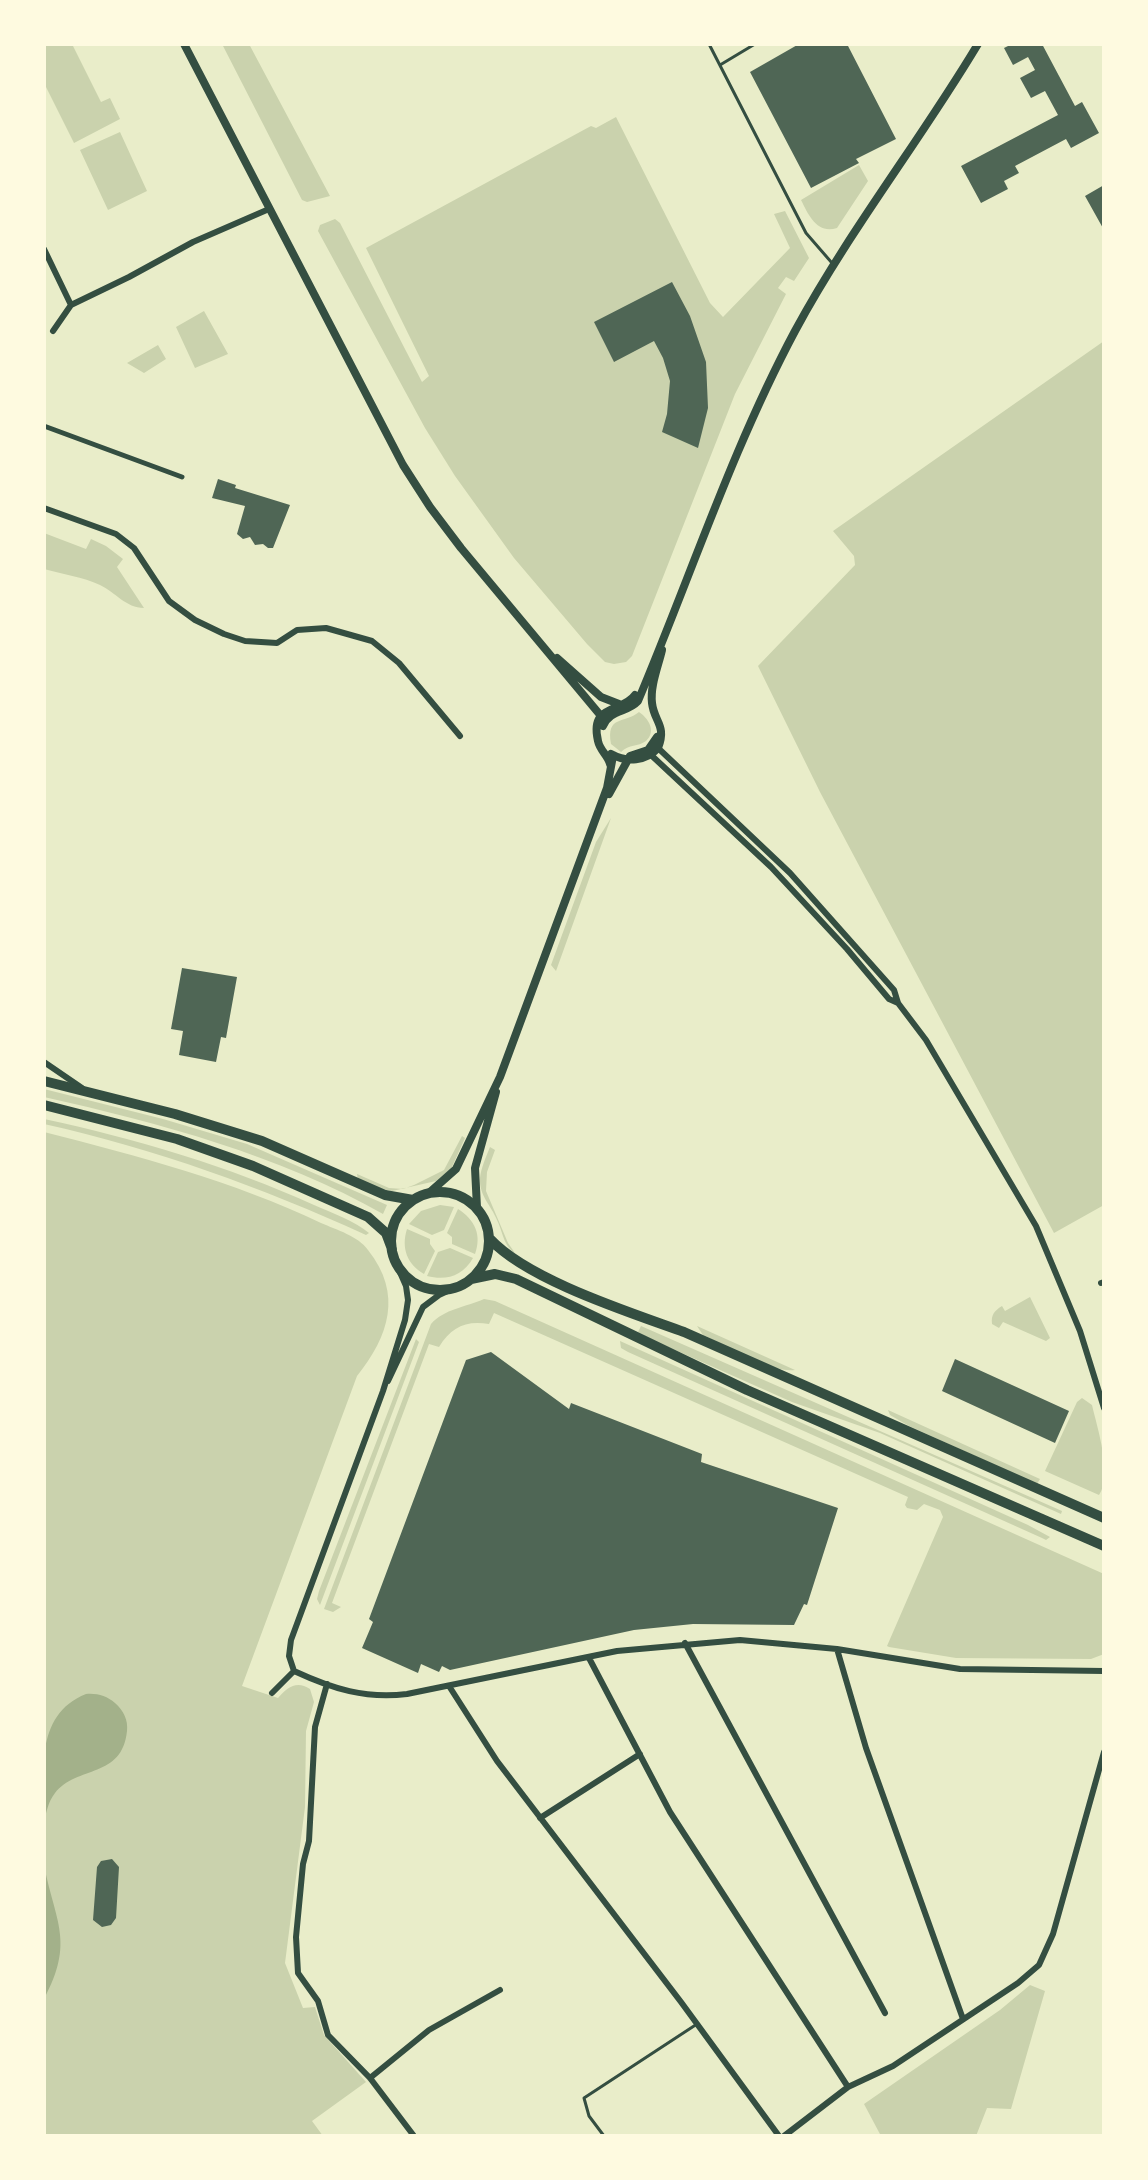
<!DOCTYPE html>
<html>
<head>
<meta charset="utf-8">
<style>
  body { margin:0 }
  #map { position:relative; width:1148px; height:2180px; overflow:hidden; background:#e9edc9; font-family:"Work Sans",sans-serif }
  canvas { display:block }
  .frame { position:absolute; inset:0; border:46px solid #fefae0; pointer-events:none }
</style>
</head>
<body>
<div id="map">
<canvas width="1148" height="2180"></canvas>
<div class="frame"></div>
</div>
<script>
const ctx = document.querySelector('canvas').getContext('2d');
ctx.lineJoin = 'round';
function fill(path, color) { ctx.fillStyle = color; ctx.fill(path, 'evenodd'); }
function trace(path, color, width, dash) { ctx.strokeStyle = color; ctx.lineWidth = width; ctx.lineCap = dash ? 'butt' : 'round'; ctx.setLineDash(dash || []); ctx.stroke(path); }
const green = new Path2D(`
  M44 44H72L101 102 110 98 120 119 74 143 44 83Z
  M222 44H249L330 196 307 202 302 200Z
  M616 117 710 303 723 317 790 248 774 214 785 211 809 258 794 281 786 277 778 288 786 294 735 394 632 656 626 662 614 664 605 662 587 644 514 558 455 476 425 428 318 231 320 225 335 219 340 223 422 382 429 376 366 248 591 126 596 128Z
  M120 132 147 191 108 210 80 150Z
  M859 165 868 181 837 228C817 234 809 216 801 200Z
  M204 311 228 354 195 368 176 327Z
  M1104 341V1205L1054 1233 820 792 758 666 855 565 854 556 833 531Z
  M158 345 166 359 144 373 127 363Z
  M44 533 86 549 91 539 106 546 123 559 117 567 144 608C126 608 115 592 100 585 83 577 62 574 44 569Z
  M639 712C648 718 657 731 646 741 638 747 629 744 621 752L611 744C606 715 624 724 639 712Z
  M611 818 556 971 551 965 596 842Z
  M44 1089 163 1119 247 1144 387 1205 383 1214C279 1155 160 1123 44 1097Z
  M44 1119C137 1139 228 1166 314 1205 332 1213 355 1221 369 1233L366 1235C261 1187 156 1149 44 1124Z
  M44 1132C138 1156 233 1181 321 1223 337 1230 358 1236 368 1250 403 1294 389 1336 357 1376L242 1686 278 1698C287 1687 297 1680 310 1689L314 1702 306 1731 305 1807 285 1963 303 2008 315 2007 324 2035 366 2082 312 2121 323 2136H44Z
  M462 1136 465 1138 451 1169 436 1181 392 1191 376 1188 358 1180 357 1174 389 1188 403 1189 414 1185 444 1170Z
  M490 1147 495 1150 487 1172 486 1191 508 1243 515 1253C503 1245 503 1232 497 1220 491 1205 479 1196 480 1178 481 1168 486 1157 490 1147Z
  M440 1205 454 1207 444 1230 432 1235 409 1224 421 1211Z
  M458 1209C475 1220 482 1235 475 1254L452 1244V1237L447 1233Z
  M407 1229 430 1239V1244L435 1251 424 1274C407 1264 401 1248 407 1229Z
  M450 1248 473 1258C463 1276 446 1281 427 1276L438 1252Z
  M1030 1297 1050 1338 1046 1341 1003 1322 999 1328 992 1324C991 1315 994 1311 1002 1306L1005 1311Z
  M484 1299 495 1301 1104 1574V1654L1091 1659 956 1658 889 1647 887 1646 943 1517 940 1510 924 1504 917 1510 907 1508 905 1505 908 1497 494 1313 489 1324C466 1320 451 1327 439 1347L429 1344 332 1603 341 1607 333 1612 324 1609 431 1324C444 1309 466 1307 484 1299Z
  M641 1326 1062 1511 1061 1514 880 1433 792 1402 657 1342 638 1332Z
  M697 1326 795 1370C774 1374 724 1344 703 1335Z
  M416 1339 419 1342 320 1605 317 1599 319 1591Z
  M620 1341 1028 1525 1050 1537 1046 1540 1042 1538 628 1352 621 1348Z
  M1082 1398 1092 1405C1097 1427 1113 1476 1099 1495L1045 1471 1077 1402Z
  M888 1410 1040 1479 1037 1484 909 1426 890 1415Z
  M1030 1985 1045 1991 1011 2109 987 2108 976 2136H881L864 2104 1000 2010Z`);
const water = new Path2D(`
  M86 1694C97 1693 107 1696 115 1703 124 1711 128 1720 127 1731 122 1779 77 1765 55 1793 48 1802 46 1813 44 1823 44 1776 33 1715 86 1694Z
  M44 1865C55 1922 75 1941 44 1999Z`);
const building = new Path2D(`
  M799 44H847L896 139 856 159 859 163 811 188 750 72Z
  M1012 44H1042L1075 106 1082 102 1099 133 1071 148 1066 139 1015 166 1019 173 1004 181 1008 189 981 203 961 166 1058 115 1045 91 1031 98 1020 78 1035 70 1028 57 1013 65 1004 48Z
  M1104 185V230L1085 196Z
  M672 282 690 316 706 362 708 408 698 448 662 432 667 414 670 381 663 358 654 341 614 362 594 322Z
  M218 479 236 485 235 488 290 505 273 548H268L263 544 255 545 250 537 243 539 237 534 245 506 212 498Z
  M182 968 237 977 226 1038 221 1037 216 1062 179 1055 183 1031 171 1029Z
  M491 1352 569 1409 571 1403 702 1454 701 1462 838 1508 807 1605 804 1604 794 1625 693 1624 634 1630 450 1670 442 1666 439 1672 421 1664 418 1673 362 1648 373 1622 369 1619 466 1360Z
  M955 1359 1069 1411 1055 1443 942 1391Z
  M112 1859 119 1867 116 1918 111 1925 102 1927 93 1920 97 1867 101 1861Z`);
const service = new Path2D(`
  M709 44 806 233 832 263
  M720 65 755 44
  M604 2136 589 2116 584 2098 697 2024`);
const pedestrian = new Path2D(`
  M44 426 182 477`);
const minor = new Path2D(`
  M44 249 71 305
  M53 331 71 305 129 277 193 242 269 209
  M44 508 116 534 134 548 169 601 195 620 224 634 245 641 277 643 297 630 326 628 372 641 399 663 460 736
  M658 748 790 873 894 990 898 1003 926 1040 1036 1226 1080 1331 1104 1408
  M651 755 771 867 847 949 889 999 898 1003
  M44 1062 82 1088
  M1101 1283 1104 1282
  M388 1381 423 1307 439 1295 454 1288
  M685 1643 885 2013
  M837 1649 866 1748 963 2019
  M589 1658 670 1812 848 2087 784 2136
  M294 1671 289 1656 291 1640 383 1391 405 1320 408 1300 406 1286 395 1261
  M327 1684 315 1727 309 1841 303 1864 296 1937 298 1973 318 2001 328 2035 370 2078 414 2136
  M449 1686 497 1761 681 2002 779 2136
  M272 1693 294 1671C333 1689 365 1699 407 1694L617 1651 740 1640 837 1649 960 1669 1104 1671
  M540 1818 640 1754
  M370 2078 429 2030 500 1990
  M848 2087 893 2066 1018 1983 1039 1965 1053 1934 1104 1752`);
const tertiary = new Path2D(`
  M184 44 403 465 430 507 461 548 601 716
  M557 658 601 697 619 704
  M603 726C610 709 627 713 638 701 690 578 732 449 795 331 849 231 920 141 978 44
  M611 754C627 763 646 761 658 748 667 725 654 722 652 703 650 686 658 667 662 650
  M610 764C608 755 600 751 598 741 589 703 623 713 635 695
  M609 794 630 756 648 750 657 737
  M430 1192 456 1169 500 1077 607 788 613 756
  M477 1208 475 1168 496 1092`);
const primary = new Path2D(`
  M44 1081 175 1114 262 1141 385 1195 413 1200
  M44 1105 177 1139 253 1166 368 1217 386 1233 392 1249
  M391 1241a49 49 0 1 1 98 0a49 49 0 1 1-98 0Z
  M490 1239C528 1280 629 1312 684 1332L1104 1518
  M471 1279 495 1274 516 1279 747 1390 1104 1546`);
fill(green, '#cad2ad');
fill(water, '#a3b18a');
fill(building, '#4f6655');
trace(service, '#344e41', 3);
trace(pedestrian, '#344e41', 5);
trace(minor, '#344e41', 6);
trace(tertiary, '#344e41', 8);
trace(primary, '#344e41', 10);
</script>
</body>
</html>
